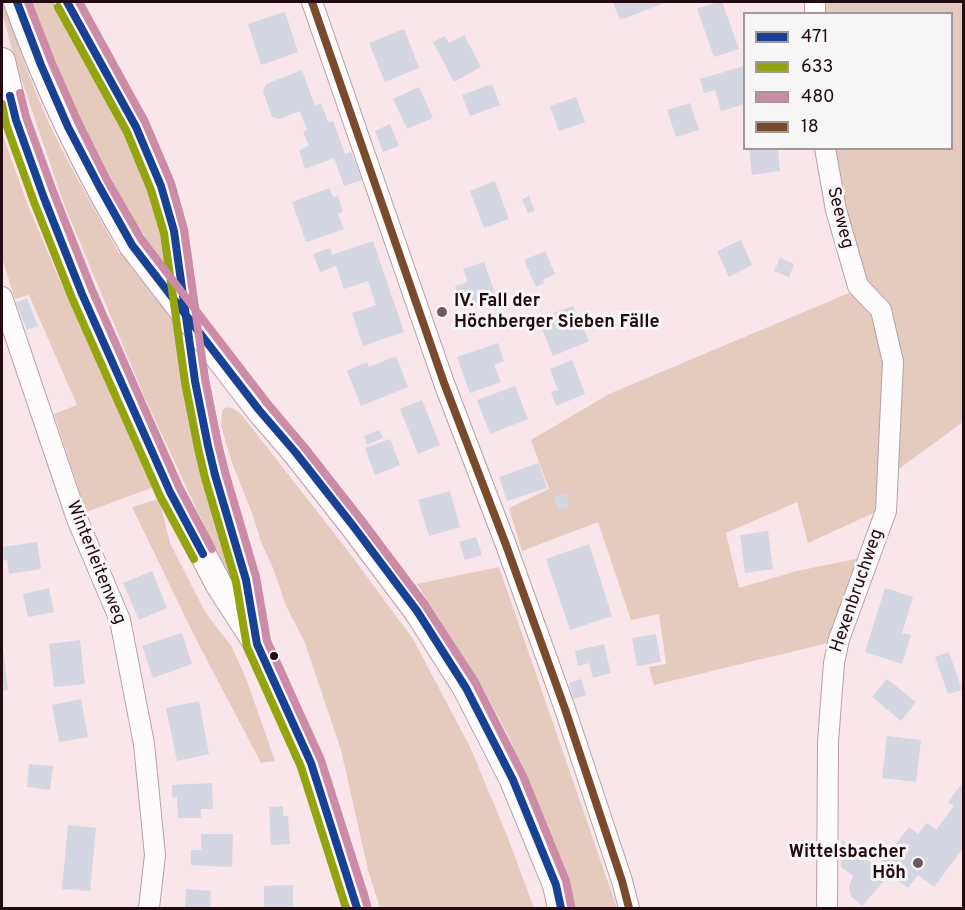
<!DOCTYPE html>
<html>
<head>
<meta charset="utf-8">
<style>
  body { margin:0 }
  #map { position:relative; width:965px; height:910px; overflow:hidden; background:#f8e6ea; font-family:Overpass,sans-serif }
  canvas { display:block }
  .frame { position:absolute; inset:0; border:3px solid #240a11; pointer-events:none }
  .legend { position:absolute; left:743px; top:12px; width:210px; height:138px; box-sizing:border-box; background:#f6f6f6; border:2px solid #a2989a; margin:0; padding:8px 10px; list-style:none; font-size:18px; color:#240a11 }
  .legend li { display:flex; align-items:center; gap:12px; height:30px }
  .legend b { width:30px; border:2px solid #a2989a }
</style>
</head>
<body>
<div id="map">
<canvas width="965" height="910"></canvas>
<div class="frame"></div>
<ul class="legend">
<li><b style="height:8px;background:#164194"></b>471</li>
<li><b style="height:8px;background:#93a40c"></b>633</li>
<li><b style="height:8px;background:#cc8ca7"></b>480</li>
<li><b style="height:8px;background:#7a4b2a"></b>18</li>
</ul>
</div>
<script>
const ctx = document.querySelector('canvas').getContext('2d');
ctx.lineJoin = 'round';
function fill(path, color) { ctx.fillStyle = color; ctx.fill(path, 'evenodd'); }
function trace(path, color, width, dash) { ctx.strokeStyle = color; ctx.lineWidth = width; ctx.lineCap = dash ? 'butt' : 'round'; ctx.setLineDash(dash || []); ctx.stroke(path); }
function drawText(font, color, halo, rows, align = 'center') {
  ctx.font = font + ' Overpass,sans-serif'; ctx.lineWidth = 6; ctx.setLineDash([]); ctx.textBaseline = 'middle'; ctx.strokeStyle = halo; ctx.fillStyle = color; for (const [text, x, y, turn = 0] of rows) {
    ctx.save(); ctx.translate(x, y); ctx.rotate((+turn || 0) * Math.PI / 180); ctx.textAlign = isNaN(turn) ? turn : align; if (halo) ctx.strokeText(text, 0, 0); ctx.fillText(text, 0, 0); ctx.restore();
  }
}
const green = new Path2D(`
  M2 2H4C17 43 31 83 49 123 70 168 95 210 119 253L145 236 132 219 43 47 29 2H55L109 96 156 208 165 253 196 452 217 531 243 609 144 396 64 204 15 61 2 12Z
  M821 2H963V422L885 479 880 510 808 543 797 502 726 533 739 588 797 571 860 558 828 643 654 685 649 667 666 664 659 614 631 620 598 522 522 551 509 508 549 489 531 440 609 394 849 293 862 285 830 149 952 148V14L820 13Z
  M2 133 27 203 57 274 154 487 86 512 54 414 77 405 29 295 15 299 2 258Z
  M226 407 234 409 241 414 348 551 413 639 470 747 508 838 534 908H380L368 870 341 750 305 643 286 606 273 568 261 542 252 513 232 463 221 426 222 411Z
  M159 499 170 543 205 612 232 647 247 681 275 761 261 763 196 639 132 507Z
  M499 567 617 908H574L565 879 539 810 509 737 483 688 417 584Z`);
const building = new Path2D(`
  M613 2H667L620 20Z
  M718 2H722L739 49 714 57 697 9Z
  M285 12 298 52 261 65 248 24Z
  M404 29 419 68 385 82 369 43Z
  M464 35 481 67 454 82 433 42 445 36 449 43Z
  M744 66V104L721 111 715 90 704 93 700 79Z
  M302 70 315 106 321 103 328 122 333 121 345 154 351 152 362 180 344 186 334 158 305 169 299 150 309 146 303 132 307 130 300 111 279 119 272 117 263 91 266 84Z
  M492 84 500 105 470 116 462 95Z
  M419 87 433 118 407 129 393 99Z
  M576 97 585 122 559 131 550 106Z
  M690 103 699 130 676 137 667 110Z
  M390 124 399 146 383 152 375 131Z
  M749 148H778L780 171 752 175Z
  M495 181 509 219 484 228 470 191Z
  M329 188 333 197 338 196 343 212 338 214 344 229 306 242 292 202Z
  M529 196 535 211 528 213 522 199Z
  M741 240 752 265 729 277 717 251Z
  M373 241 404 332 363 346 352 313 376 305 368 281 344 289 336 266 320 272 313 254 330 248 332 255Z
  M545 251 555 274 543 280 544 283 536 287 524 260Z
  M780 258 794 264 789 277 774 271Z
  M484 262 496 296 463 307 455 286 468 282 463 269Z
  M27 298 38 326 27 330 16 303Z
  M573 306 589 341 553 356 538 319Z
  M498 343 504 361 494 365 501 382 470 393 457 357Z
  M396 356 408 387 361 406 347 371 367 362 369 367Z
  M572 360 585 394 556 406 551 392 558 390 550 369Z
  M515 386 528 419 490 434 477 400Z
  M422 400 440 445 418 454 400 409Z
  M379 430 383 438 367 445 364 436Z
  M390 439 400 465 375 475 365 448Z
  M539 463 547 488 507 501 499 477Z
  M450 491 460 527 429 536 418 500Z
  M566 493 570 507 558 510 554 496Z
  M768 531 773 569 745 573 740 535Z
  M476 537 482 555 465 560 459 542Z
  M37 542 41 569 9 574 7 560 2 561V547Z
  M589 544 612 616 570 630 546 559Z
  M152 571 167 608 139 620 123 583Z
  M49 588 54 612 28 617 23 594Z
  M885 588 913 597 902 633 911 635 902 664 865 652Z
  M182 633 192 664 153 678 142 646Z
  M656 634 661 662 637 666 632 638Z
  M80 640 85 684 54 687 49 644Z
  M604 644 611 673 593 678 589 663 578 666 575 651Z
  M3 647 8 690 2 691V648Z
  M949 652 962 690 948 694 935 657Z
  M581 679 586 695 573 699 569 683Z
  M887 679 916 702 901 721 872 697Z
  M81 699 88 737 59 742 52 705Z
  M199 701 209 754 177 761 166 708Z
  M887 736 921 740 916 782 882 778Z
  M29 764 53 766 50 790 27 787Z
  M964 781V847L934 887 918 875 908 888 879 866 909 827 918 834 927 823 936 830 954 806 948 802Z
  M212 783 213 809H201V818H178L177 797 172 798V785Z
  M283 806V816H288L290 844 271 845 269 807Z
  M68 825 96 828 90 891 62 889Z
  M201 834H233L232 867 191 865V850H201Z
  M842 840 888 876 862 906 851 896 849 887 853 876 841 867Z
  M293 885V908H264V886Z
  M186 889 211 891 210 908H185Z`);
const minor = new Path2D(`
  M312 2 444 383 506 545 565 709 622 881 629 908
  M815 14V2
  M825 148 836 210 858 286 881 310 893 362 886 511 839 639 834 663 828 742 827 908
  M2 297 77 519 120 620 144 744 155 855 149 908`);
const major = new Path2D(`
  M17 2C47 87 86 168 132 245
  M67 2 136 127 161 186 174 231 195 381 208 446 215 475 246 580 255 631
  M2 61 16 120 44 198 82 294 170 492 219 585 257 644 311 763 354 896 357 908
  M259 410 296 453 354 527 417 611 466 688 513 780 556 885 561 908`);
const majorBridge = new Path2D(`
  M132 245 259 410`);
const bus1 = new Path2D(`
  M17 2 41 65 68 127 99 186 132 245 259 410 296 453 354 527 417 611 466 688 513 780 556 885 561 908
  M67 2 136 127 161 186 174 231 195 381 208 446 215 475 246 580 257 644 311 763 357 908
  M10 96 16 120 44 198 82 294 170 492 203 554`);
const bus2 = new Path2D(`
  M58 7 127 132 151 190 164 233 185 382 198 448 205 478 236 582 247 647 301 767 346 908
  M2 104 6 124 34 202 72 298 160 496 194 559`);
const bus3 = new Path2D(`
  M28 2 51 61 78 122 108 182 141 239 267 403 304 447 362 521 425 605 475 682 523 776 566 881 571 906
  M79 2 145 122 171 183 184 230 205 379 218 444 225 472 256 577 267 641 321 760 367 905
  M20 93 26 117 54 194 92 290 179 487 212 549`);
const bus4 = new Path2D(`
  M312 2 444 383 506 545 565 709 622 881 629 908`);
const markers = [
  [442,312,6,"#6e575d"],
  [274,656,5,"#240a11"],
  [918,863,6,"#6e575d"]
];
const streetNames = [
  ["Seeweg",839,218,76],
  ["Winterleitenweg",95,563,68],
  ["Hexenbruchweg",858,591,-71]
];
const poiNames = [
  ["IV. Fall der",454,302],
  ["Höchberger Sieben Fälle",454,323],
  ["Wittelsbacher",906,853,"right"],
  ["Höh",906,874,"right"]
];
fill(green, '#e4cbbd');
fill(building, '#d4d6e1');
trace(minor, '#b5a0a5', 22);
trace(major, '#b5a0a5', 28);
trace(minor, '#fefbfc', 20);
trace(major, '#fefbfc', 26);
trace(majorBridge, '#b5a0a5', 28, []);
trace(majorBridge, '#fefbfc', 26);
trace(bus1, '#164194', 8);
trace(bus2, '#93a40c', 8);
trace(bus3, '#cc8ca7', 8);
trace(bus4, '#7a4b2a', 8);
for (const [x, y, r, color] of markers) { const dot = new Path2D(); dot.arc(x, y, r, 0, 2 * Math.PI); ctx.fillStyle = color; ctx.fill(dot); trace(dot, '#f6f6f6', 2); }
drawText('18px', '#240a11', '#f6f6f6', streetNames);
drawText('bold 18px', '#240a11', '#f6f6f6', poiNames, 'left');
</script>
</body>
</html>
